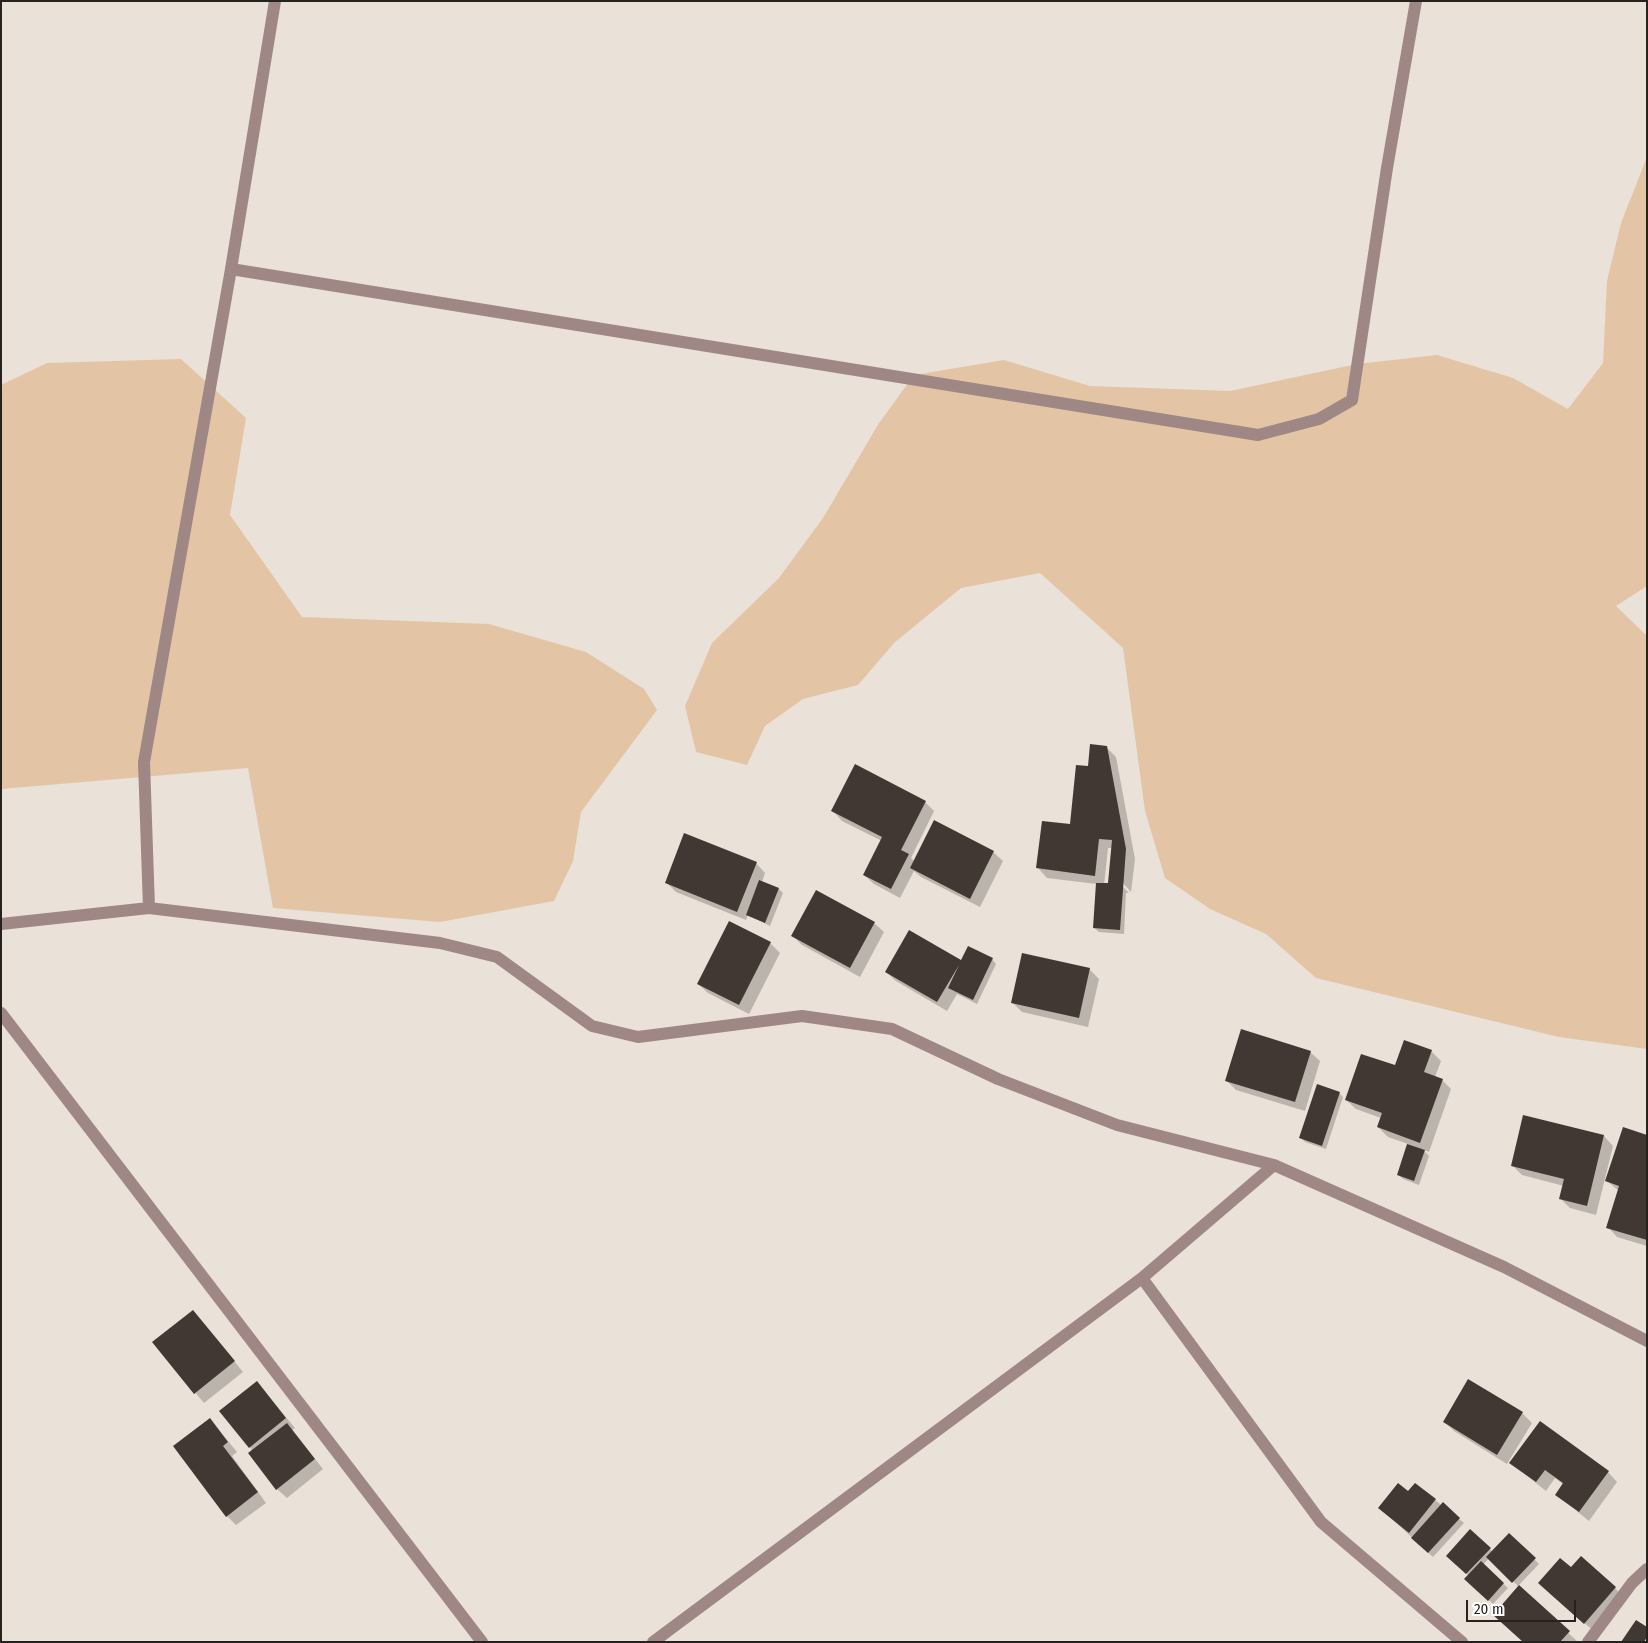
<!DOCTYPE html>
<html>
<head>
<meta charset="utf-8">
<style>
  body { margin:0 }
  #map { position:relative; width:1648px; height:1643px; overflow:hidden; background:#eae1d8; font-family:"Fira Sans Condensed",sans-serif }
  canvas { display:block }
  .frame { position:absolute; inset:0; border:2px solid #25221f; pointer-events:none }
  .scale { position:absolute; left:1466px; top:1600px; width:110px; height:22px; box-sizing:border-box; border:2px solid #25221f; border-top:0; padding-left:6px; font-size:15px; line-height:18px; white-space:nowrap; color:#25221f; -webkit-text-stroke:4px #fff; paint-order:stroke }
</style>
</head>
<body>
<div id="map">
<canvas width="1648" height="1643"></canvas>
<div class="frame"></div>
<div class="scale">20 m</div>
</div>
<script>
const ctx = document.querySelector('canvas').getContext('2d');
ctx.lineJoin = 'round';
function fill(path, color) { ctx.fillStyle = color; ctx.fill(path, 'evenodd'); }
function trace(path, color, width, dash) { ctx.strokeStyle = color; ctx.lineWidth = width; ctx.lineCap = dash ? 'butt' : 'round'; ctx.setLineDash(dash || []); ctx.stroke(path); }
const green = new Path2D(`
  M1647 157V586L1616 606 1647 636V1049L1559 1037 1316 978 1266 934 1210 909 1165 878 1145 811 1123 648 1040 573 961 588 894 643 858 685 803 699 765 726 747 765 696 752 685 706 712 643 779 578 823 518 879 423 914 375 1004 360 1090 386 1230 391 1357 364 1437 355 1513 378 1568 409 1603 363 1607 281 1621 223Z
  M181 359 246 418 230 515 302 617 489 624 586 652 644 689 657 710 581 812 573 861 554 901 440 922 273 908 248 768 1 789V385L47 363Z`);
const shadow = new Path2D(`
  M1106 747 1116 757 1135 859 1131 892 1121 881V885L1129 893H1126L1124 934 1099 932 1094 928 1097 884 1047 878 1038 868 1071 826 1089 768ZM1108 848H1112L1111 885H1104Z
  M925 802 934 811 911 858 914 861 993 852 1003 861 980 907 921 877 914 871 900 898 874 884 864 875 882 841 842 821 833 811Z
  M756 863 765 873 762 882 779 889 783 893 770 926 748 915 746 920 676 892 666 882Z
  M874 923 884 932 860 977 802 945 793 936Z
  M770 943 780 953 749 1014 708 993 698 984Z
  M992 959 996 964 977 1004 957 994 947 1011 896 981 886 972Z
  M1089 969 1099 979 1088 1027 1022 1012 1012 1002Z
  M1431 1051 1441 1061 1435 1077 1442 1080 1451 1089 1429 1152 1422 1149 1429 1156 1419 1185 1403 1179 1398 1174 1408 1144 1388 1137 1378 1127 1381 1118 1356 1109 1346 1100 1395 1067Z
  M1310 1052 1320 1061 1305 1111 1236 1090 1226 1080Z
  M1339 1093 1343 1097 1326 1149 1305 1142 1301 1138Z
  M1604 1136 1613 1146 1596 1215 1570 1208 1561 1199 1564 1186 1522 1175 1512 1165Z
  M1647 1136V1246L1617 1237 1608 1227 1619 1191 1607 1181Z
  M193 1311 243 1372 204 1403 154 1343Z
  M257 1383 295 1428 292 1430 323 1469 287 1498 277 1489 250 1447Z
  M1522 1413 1532 1423 1507 1464 1454 1431 1444 1421Z
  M210 1419 237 1452 232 1456 266 1503 236 1525 227 1516Z
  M1511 1463 1608 1472 1617 1482 1589 1521 1557 1495 1564 1485 1555 1478 1546 1491Z
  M1408 1493 1435 1500 1464 1523 1433 1557 1390 1517Z
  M1470 1531 1493 1552 1509 1534 1539 1564 1518 1586 1578 1642H1523L1519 1587 1489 1558 1483 1565 1508 1588 1493 1604 1466 1579 1469 1576 1447 1555Z
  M1572 1569 1615 1588 1624 1598 1595 1632 1549 1593Z`);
const building = new Path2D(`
  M1090 744 1107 746 1126 849 1120 930 1093 928 1096 883H1108L1112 840 1099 839 1095 876 1036 868 1042 821 1070 824 1076 765 1088 766Z
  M855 764 926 801 901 850 909 854 891 889 863 875 882 837 831 811Z
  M934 820 994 851 970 899 910 868Z
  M684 833 757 862 737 912 665 883Z
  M759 880 779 888 765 923 746 915Z
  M816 890 875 922 850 968 791 936Z
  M729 921 771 942 739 1005 697 984Z
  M909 930 961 960 968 946 993 958 973 1000 948 988 959 965 937 1002 885 972Z
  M1022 953 1090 968 1079 1018 1011 1003Z
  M1241 1029 1311 1051 1295 1102 1225 1081Z
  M1404 1040 1432 1050 1424 1072 1443 1079 1420 1143 1377 1127 1382 1113 1345 1100 1361 1054 1395 1065Z
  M1317 1084 1340 1092 1322 1146 1299 1138Z
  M1523 1115 1604 1135 1587 1206 1559 1199 1564 1179 1511 1166Z
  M1623 1127 1647 1135V1240L1606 1228 1619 1186 1605 1181Z
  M1407 1144 1425 1150 1414 1181 1397 1175Z
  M193 1310 235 1361 194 1394 152 1342Z
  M1468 1379 1523 1412 1497 1455 1443 1422Z
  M257 1381 286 1418 249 1448 219 1411Z
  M210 1418 228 1442 223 1446 258 1492 226 1517 173 1446Z
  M1540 1421 1609 1471 1579 1512 1555 1495 1563 1483 1545 1470 1536 1482 1509 1463Z
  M287 1423 315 1459 276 1490 248 1453Z
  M1398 1483 1408 1491 1415 1483 1436 1499 1409 1533 1378 1508Z
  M1443 1502 1460 1518 1428 1553 1411 1538Z
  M1470 1529 1491 1548 1466 1574 1446 1556Z
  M1509 1533 1536 1558 1512 1583 1486 1557Z
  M1581 1556 1616 1587 1584 1624 1538 1583 1560 1558 1571 1567Z
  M1481 1561 1504 1583 1488 1601 1464 1579Z
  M1519 1585 1570 1631 1560 1642H1523L1493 1615Z
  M1636 1620 1647 1627V1637L1644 1642H1621Z`);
const minor = new Path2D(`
  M231 269 1258 435 1319 419 1352 400 1387 168 1416 1
  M149 908 144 762 231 269 275 1
  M1 924 149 908 440 943 497 957 592 1026 638 1037 802 1016 892 1029 998 1079 1117 1125 1274 1165 1504 1267 1647 1341
  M1 1013 482 1642
  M1142 1278 1321 1522 1462 1642
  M653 1642 1142 1278 1274 1165
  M1588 1642 1632 1583 1647 1569`);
fill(green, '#e3c5a6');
fill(shadow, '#0003');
fill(building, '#413833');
trace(minor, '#9f8785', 12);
</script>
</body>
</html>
